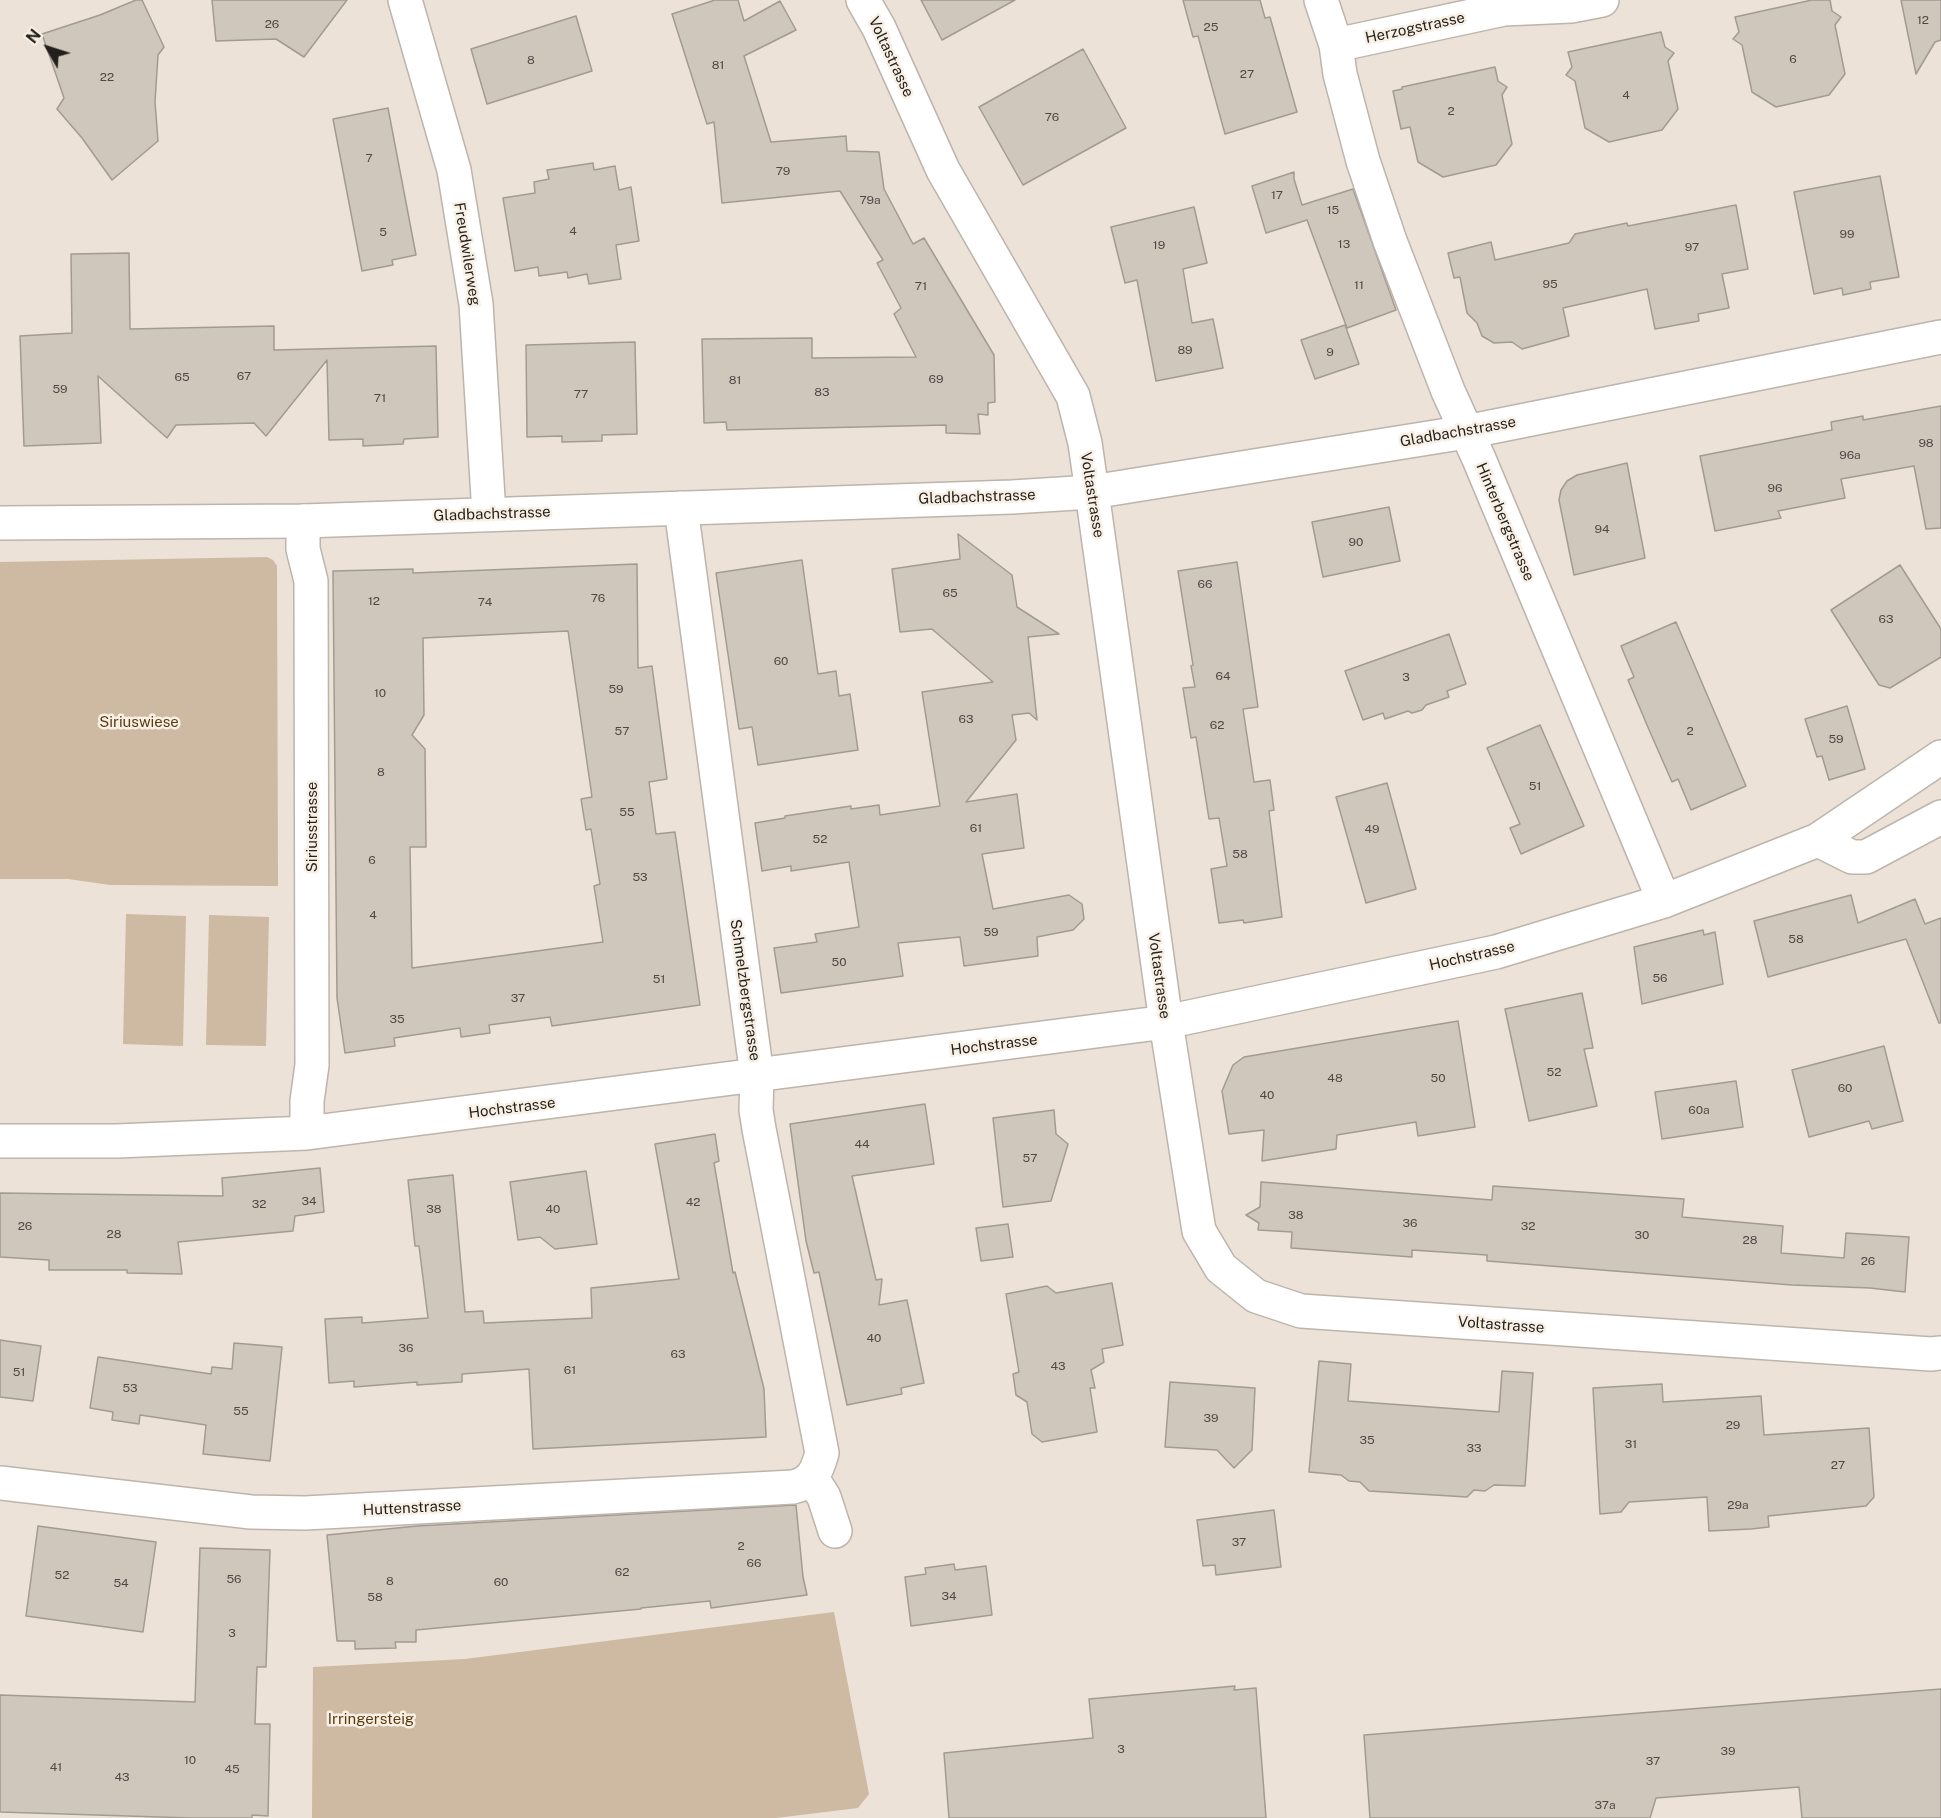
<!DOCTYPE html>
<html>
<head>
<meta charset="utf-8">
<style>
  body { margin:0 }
  #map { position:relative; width:1941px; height:1818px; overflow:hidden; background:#ece2d8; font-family:"Public Sans",sans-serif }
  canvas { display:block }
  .north { position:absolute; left:18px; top:18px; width:60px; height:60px; -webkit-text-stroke:4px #f9f0e5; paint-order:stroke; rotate:309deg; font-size:16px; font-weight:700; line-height:24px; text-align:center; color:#231f1c }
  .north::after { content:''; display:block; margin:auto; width:21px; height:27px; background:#231f1c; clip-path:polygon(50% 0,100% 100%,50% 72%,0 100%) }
</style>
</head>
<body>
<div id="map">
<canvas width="1941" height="1818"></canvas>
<div class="north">N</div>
</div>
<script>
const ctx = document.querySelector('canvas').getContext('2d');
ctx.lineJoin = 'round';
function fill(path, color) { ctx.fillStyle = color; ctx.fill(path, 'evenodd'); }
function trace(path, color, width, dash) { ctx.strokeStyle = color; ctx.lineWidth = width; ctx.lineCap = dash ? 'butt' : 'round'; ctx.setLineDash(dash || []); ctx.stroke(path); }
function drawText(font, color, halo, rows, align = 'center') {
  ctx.font = font + ' "Public Sans",sans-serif'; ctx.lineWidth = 5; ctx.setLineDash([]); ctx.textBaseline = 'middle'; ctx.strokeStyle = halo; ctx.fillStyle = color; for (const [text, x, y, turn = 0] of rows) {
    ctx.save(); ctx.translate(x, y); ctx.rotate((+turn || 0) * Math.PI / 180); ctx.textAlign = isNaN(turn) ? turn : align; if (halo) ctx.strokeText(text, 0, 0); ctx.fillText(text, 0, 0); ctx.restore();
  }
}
const green = new Path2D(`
  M267 557 273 560 277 566 278 886 110 885 68 879H0V562Z
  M126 914 186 916 183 1046 123 1044Z
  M209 915 269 917 266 1046 206 1045Z
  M834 1612 869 1794 858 1808 776 1818H312L313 1667 465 1659Z`);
const building = new Path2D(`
  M136 0H142L164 47 158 55 155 102 158 141 112 180 82 138 57 109 64 98 42 34 100 15Z
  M212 0H347L304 57 276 39 216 41Z
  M715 0H738L744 21 780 1 796 30 744 56 771 142 846 136 847 151 879 152 884 189 913 244 924 238 994 355 995 402 988 403V415L978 414 980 434 946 433V425L727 430 726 422 704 423 702 339 812 338V358L916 357 894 314 901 308 877 263 883 260 840 191 722 203 714 122 707 124 672 14Z
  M921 0H1015L942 40Z
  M1183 0H1260L1265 18 1270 17 1297 112 1225 134 1198 36 1193 37Z
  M1812 0H1830L1832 11 1841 17 1835 25 1845 74 1829 95 1776 107 1752 92 1742 45 1733 39 1739 32 1735 17Z
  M1901 0H1941V40L1935 42 1916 74Z
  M576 16 592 71 487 104 471 49Z
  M1661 32 1665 47 1674 53 1668 61 1678 109 1662 130 1609 142 1585 128 1575 81 1566 75 1572 67 1568 52Z
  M1083 49 1126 128 1023 185 979 107Z
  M1495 67 1498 81 1507 87 1502 95 1512 144 1496 165 1443 177 1418 162 1410 127 1401 129 1393 91 1402 89V87Z
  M388 108 416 255 392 260 393 265 362 271 333 119Z
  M593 163 594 170 615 166 619 190 631 187 639 241 616 245 621 279 589 284 587 274 568 278 567 272 539 276 538 267 515 271 503 198 535 193 534 182 549 179 547 170Z
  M1294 172V179L1302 205 1353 189 1396 310 1347 328 1307 220 1266 233 1252 186Z
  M1880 176 1899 277 1870 282 1871 289 1843 295 1842 288 1814 294 1794 192Z
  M1736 205 1748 269 1722 274 1729 308 1698 314 1699 321 1655 329 1647 289 1563 308 1569 336 1522 349 1512 342 1494 343 1482 336 1477 323 1467 313 1460 277 1454 278 1448 253 1491 242 1495 260 1569 243 1575 234 1627 223 1628 226Z
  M1194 207 1207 263 1183 269 1192 323 1213 319 1223 368 1156 381 1137 280 1125 283 1111 227Z
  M129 253 130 329 274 326V350L436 346 438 437 404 439 403 444 363 446V439L329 440 327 360 266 436 254 423 176 425 167 438 98 376 101 443 24 446 20 336 72 333 71 254Z
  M1345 325 1359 364 1315 379 1301 340Z
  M635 342 637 434 602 435V441L562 442V436L527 437 526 345Z
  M1941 406V528L1926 529 1914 466 1841 479 1845 498 1778 511 1781 518 1715 531 1700 456 1832 430 1831 422 1863 416V420Z
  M1627 463 1645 558 1574 575 1559 500 1561 490 1567 481 1577 475Z
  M1389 507 1400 561 1323 577 1312 522Z
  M958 534 1012 575 1017 607 1059 634 1028 637 1037 720 1029 713 1012 715 1016 740 966 802 1017 794 1024 848 982 854 993 909 1069 895 1082 904 1084 919 1073 930 1037 937 1038 956 964 966 960 937 898 943 903 976 781 993 774 948 817 942 815 934 859 927 849 862 791 871V866L762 871 755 823 785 818V816L851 806V809L879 805 880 815 940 806 922 692 993 682 932 629 900 632 892 569 960 559Z
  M802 560 818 674 836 671 839 696 850 694 858 750 758 765 752 727 739 729 716 573Z
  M1237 562 1258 707 1243 709 1254 782 1270 780 1274 810 1269 811 1282 917 1244 923 1243 920 1219 923 1211 869 1227 866 1219 818 1209 819 1196 737 1191 738 1183 688 1195 687 1191 666 1193 665 1178 571Z
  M637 564 638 668 652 666 667 779 649 782 656 834 675 832 700 1005 552 1026 550 1017 489 1025 490 1033 461 1037 460 1028 394 1038 395 1046 345 1053 337 998 333 571 413 569V573ZM568 631 592 797 581 799 586 830 591 829 600 884 594 886 603 942 412 968 410 847H426L425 749 412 735 424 715 423 638Z
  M1900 565 1941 629V657L1890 688 1879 685 1831 610Z
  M1676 622 1746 786 1691 810 1678 779 1672 782 1650 732 1628 680 1634 677 1621 646Z
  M1449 634 1466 684 1447 691 1449 697 1426 705 1422 710 1412 713 1408 711 1385 719 1383 713 1363 720 1345 671Z
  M1847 706 1865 769 1829 780 1822 756 1817 757 1805 719Z
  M1540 725 1584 826 1521 854 1510 828 1520 824 1487 748Z
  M1387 783 1416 889 1366 903 1336 797Z
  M1851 895 1858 923 1915 899 1925 924 1941 918V1023H1939L1906 939 1768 977 1754 921Z
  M1703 930 1704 935 1715 932 1723 984 1642 1004 1634 947Z
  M1582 993 1593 1048 1584 1049 1597 1106 1529 1121 1505 1009Z
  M1458 1021 1475 1127 1418 1136 1416 1122 1337 1135 1336 1149 1262 1161 1264 1130 1229 1134 1222 1091 1233 1065 1244 1057Z
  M1884 1046 1903 1121 1872 1129 1869 1121 1809 1137 1792 1070Z
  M1736 1081 1743 1127 1662 1139 1655 1092Z
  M925 1104 934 1164 852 1176 876 1280 882 1279 879 1305 907 1300 924 1383 901 1388 902 1394 847 1405 819 1272 814 1273 806 1241 790 1124Z
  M1054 1110 1056 1134 1068 1144 1051 1201 1003 1207 993 1118Z
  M715 1134 719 1161 714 1163 733 1273 735 1272 764 1389 766 1437 533 1449 529 1369 462 1374V1382L417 1385V1382L354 1387V1381L329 1383 325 1319 362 1317V1323L428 1318 419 1246H415L408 1180 453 1175 465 1312 483 1311 484 1323 592 1318 591 1288 679 1279 655 1144Z
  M320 1168 324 1212 295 1216 293 1231 178 1242 182 1274 127 1273V1270H49V1260L0 1257V1193L223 1196 222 1178Z
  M586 1171 597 1244 555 1249 540 1237 518 1240 510 1182Z
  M1261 1182 1492 1200 1493 1186 1684 1199 1682 1217 1783 1226 1781 1253 1844 1258 1846 1233 1909 1237 1905 1292 1870 1288 1792 1285 1487 1261V1255L1412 1250V1257L1291 1248 1292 1232 1258 1230 1259 1223 1246 1215 1260 1207Z
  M1008 1224 1013 1257 981 1261 976 1228Z
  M1112 1283 1123 1345 1102 1349 1104 1362 1091 1370 1095 1388H1090L1097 1432 1042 1442 1032 1434 1027 1402 1016 1395 1013 1374 1019 1372 1006 1294 1047 1286 1056 1293Z
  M0 1340 41 1346 33 1401 0 1397Z
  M234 1343 282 1347 270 1461 203 1454 206 1425 140 1415 139 1424 112 1420 113 1412 90 1408 98 1357 211 1374 212 1367 232 1369Z
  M1319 1361 1351 1364 1348 1401 1499 1412 1502 1371 1533 1373 1525 1486 1494 1485 1485 1491 1474 1490 1467 1497 1369 1491 1360 1482 1349 1481 1341 1475 1309 1472Z
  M1170 1382 1255 1388 1252 1450 1234 1468 1217 1450 1165 1447Z
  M1662 1384 1663 1402 1761 1396 1764 1435 1869 1428 1874 1497 1866 1506 1768 1516 1769 1527 1751 1529 1709 1531 1707 1497 1629 1502 1621 1512 1600 1514 1593 1388Z
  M796 1505 803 1577 807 1595 711 1608 710 1601 641 1608V1609L416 1630V1642H395L396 1648 355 1649V1641H337L327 1535 417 1526Z
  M1274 1510 1281 1567 1216 1575 1215 1565 1203 1566 1197 1520Z
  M38 1526 156 1542 143 1632 26 1616Z
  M200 1548 270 1550 266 1667H257L255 1724H270L268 1816 252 1815V1818H191L0 1812V1695L195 1702Z
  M954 1564 955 1570 986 1566 992 1615 911 1626 905 1577 926 1574 925 1568Z
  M1235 1686 1234 1690 1256 1688 1266 1818H949L944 1753 1093 1738 1089 1699Z
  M1941 1689V1818H1802L1799 1787 1656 1798 1650 1818H1370L1364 1735Z`);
const street = new Path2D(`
  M405 0 454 170 476 304 489 514
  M863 0 879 28 943 170 1073 396 1085 443 1092 492 1166 1022 1199 1231 1221 1268 1256 1296 1301 1311 1931 1354 1941 1353
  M1321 0 1336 45 1340 74 1363 161 1390 241 1448 391 1479 459 1664 901
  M1336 45 1504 9 1571 6 1602 0
  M303 521V549L311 581 312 1065 307 1101V1133
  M1818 840 1852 857H1866L1941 817
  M0 1141H117L307 1133 1166 1022 1496 952 1664 901 1818 840 1941 757
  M812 1478 824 1497 835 1531
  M0 1483 251 1512 305 1513 793 1487C812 1483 817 1471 822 1453L759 1129 756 1110 757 1076 681 508`);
const secondary = new Path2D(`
  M0 523 303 521 1012 497 1092 492 1466 432 1941 337`);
const numberNames = [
  ["12",1923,20],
  ["26",272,24],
  ["25",1211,27],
  ["6",1793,59],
  ["8",531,60],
  ["81",718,65],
  ["27",1247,74],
  ["22",107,77],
  ["4",1626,95],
  ["2",1451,111],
  ["76",1052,117],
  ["7",369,158],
  ["79",783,171],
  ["17",1277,195],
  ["79a",870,200],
  ["15",1333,210],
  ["4",573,231],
  ["5",383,232],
  ["99",1847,234],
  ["13",1344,244],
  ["19",1159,245],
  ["97",1692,247],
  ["95",1550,284],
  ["11",1359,285],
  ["71",921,286],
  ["89",1185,350],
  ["9",1330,352],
  ["67",244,376],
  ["65",182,377],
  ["69",936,379],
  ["81",735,380],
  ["59",60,389],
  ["83",822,392],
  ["77",581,394],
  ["71",380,398],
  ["98",1926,443],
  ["96a",1850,455],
  ["96",1775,488],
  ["94",1602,529],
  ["90",1356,542],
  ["66",1205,584],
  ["65",950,593],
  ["76",598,598],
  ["12",374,601],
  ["74",485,602],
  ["63",1886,619],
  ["60",781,661],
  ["64",1223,676],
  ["3",1406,677],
  ["59",616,689],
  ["10",380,693],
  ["63",966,719],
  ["62",1217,725],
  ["57",622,731],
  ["2",1690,731],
  ["59",1836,739],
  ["8",381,772],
  ["51",1535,786],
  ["55",627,812],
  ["61",976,828],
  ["49",1372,829],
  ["52",820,839],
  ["58",1240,854],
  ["6",372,860],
  ["53",640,877],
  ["4",373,915],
  ["59",991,932],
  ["58",1796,939],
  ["50",839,962],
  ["56",1660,978],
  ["51",659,979],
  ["37",518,998],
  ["35",397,1019],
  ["52",1554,1072],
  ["48",1335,1078],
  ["50",1438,1078],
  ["60",1845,1088],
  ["40",1267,1095],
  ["60a",1699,1110],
  ["44",862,1144],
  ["57",1030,1158],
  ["34",309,1201],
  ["42",693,1202],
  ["32",259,1204],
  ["38",434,1209],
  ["40",553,1209],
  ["38",1296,1215],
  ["36",1410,1223],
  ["26",25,1226],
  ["32",1528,1226],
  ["28",114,1234],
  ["30",1642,1235],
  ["28",1750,1240],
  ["26",1868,1261],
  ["40",874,1338],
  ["36",406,1348],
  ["63",678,1354],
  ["43",1058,1366],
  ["61",570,1370],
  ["51",19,1372],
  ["53",130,1388],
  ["55",241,1411],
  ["39",1211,1418],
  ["29",1733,1425],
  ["35",1367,1440],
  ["31",1631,1444],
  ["33",1474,1448],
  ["27",1838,1465],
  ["29a",1738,1505],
  ["37",1239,1542],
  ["2",741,1546],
  ["66",754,1563],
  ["62",622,1572],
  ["52",62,1575],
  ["56",234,1579],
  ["8",390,1581],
  ["60",501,1582],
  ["54",121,1583],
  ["34",949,1596],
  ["58",375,1597],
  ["3",232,1633],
  ["3",1121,1749],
  ["39",1728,1751],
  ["10",190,1760],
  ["37",1653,1761],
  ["41",56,1767],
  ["45",232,1769],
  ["43",122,1777],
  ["37a",1605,1805]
];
const streetNames = [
  ["Herzogstrasse",1415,28,-12],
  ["Voltastrasse",891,57,65],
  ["Freudwilerweg",467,254,81],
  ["Gladbachstrasse",1458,432,-10],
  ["Voltastrasse",1092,495,81],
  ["Gladbachstrasse",977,497,-2],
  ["Gladbachstrasse",492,514,-2],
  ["Hinterbergstrasse",1505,522,67],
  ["Siriusstrasse",312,827,-90],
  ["Hochstrasse",1472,956,-13],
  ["Voltastrasse",1159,976,82],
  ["Schmelzbergstrasse",745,990,82],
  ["Hochstrasse",994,1045,-7],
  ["Hochstrasse",512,1108,-7],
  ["Voltastrasse",1501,1325,4],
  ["Huttenstrasse",412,1508,-3]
];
const parkNames = [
  ["Siriuswiese",139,722],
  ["Irringersteig",371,1719]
];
fill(green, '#ceb9a2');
fill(building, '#cfc6bc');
trace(building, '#a39b91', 1.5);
trace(street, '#bdb4ab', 36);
trace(secondary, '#bdb4ab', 36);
trace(street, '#fff', 33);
trace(secondary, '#fff', 33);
drawText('12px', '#4e4944', null, numberNames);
drawText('15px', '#231f1c', '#f9f0e5', streetNames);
drawText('15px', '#5a3a10', '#f9f0e5', parkNames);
</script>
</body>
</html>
